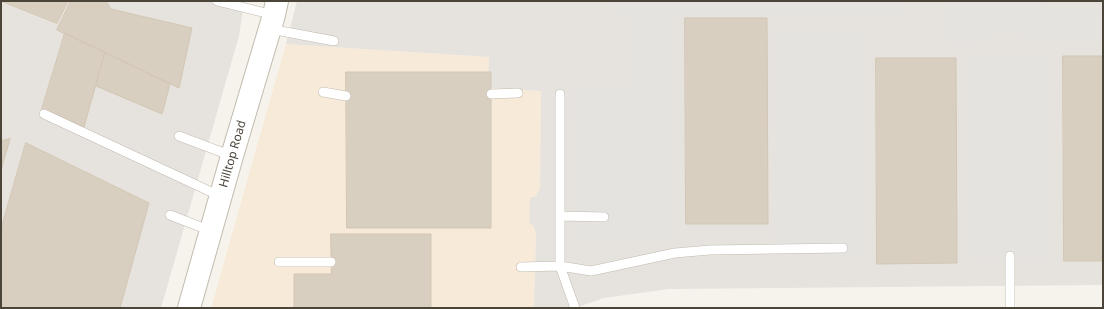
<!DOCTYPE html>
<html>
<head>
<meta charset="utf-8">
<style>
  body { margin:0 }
  #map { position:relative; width:1104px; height:309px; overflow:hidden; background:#f6f3ec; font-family:"Noto Sans",sans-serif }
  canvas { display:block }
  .frame { position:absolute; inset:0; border:2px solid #4b4439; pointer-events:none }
</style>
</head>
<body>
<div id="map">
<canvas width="1104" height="309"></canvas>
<div class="frame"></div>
</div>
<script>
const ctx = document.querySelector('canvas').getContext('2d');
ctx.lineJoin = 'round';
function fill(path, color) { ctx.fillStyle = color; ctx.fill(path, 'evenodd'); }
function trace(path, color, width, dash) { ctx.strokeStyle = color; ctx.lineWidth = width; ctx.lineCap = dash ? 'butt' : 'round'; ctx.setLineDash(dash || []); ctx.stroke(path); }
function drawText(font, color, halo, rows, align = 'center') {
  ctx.font = font + ' "Noto Sans",sans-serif'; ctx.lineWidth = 3; ctx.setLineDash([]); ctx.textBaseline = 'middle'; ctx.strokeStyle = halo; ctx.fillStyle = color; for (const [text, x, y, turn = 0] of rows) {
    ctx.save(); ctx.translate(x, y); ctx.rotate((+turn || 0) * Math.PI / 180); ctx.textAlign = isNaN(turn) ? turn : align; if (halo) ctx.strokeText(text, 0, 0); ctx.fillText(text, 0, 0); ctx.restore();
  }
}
const commercial = new Path2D(`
  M286 44 489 57V88L541 91 540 188 538 194 533 197 529 222 534 227 536 234 534 308H211Z`);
const industrial = new Path2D(`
  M1 1H244L239 36 161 308H1Z
  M297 1H1103V285L669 289 604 298 575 308H534L536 234 534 227 529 222 530 198 536 196 540 188 541 91 488 88 489 57 286 44Z`);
const parking = new Path2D(`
  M614 1H902V16L614 13Z
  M948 1H1042L1043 11 1103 13V40L1023 41 1021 29 1018 26 1013 28 1012 32 995 28 990 29V41L949 43Z
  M634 17 672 18 673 237 576 238 574 88 637 90Z
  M774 33H862V257H774Z
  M970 56H1048V258H970Z`);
const building = new Path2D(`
  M1 1H68L57 23Z
  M71 1H106L111 9 192 28 179 88 57 30Z
  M685 18H767L768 224H686Z
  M65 33 105 52 84 127 42 109Z
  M105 52 170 84 162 114 96 86Z
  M1063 56H1103V261H1064Z
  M876 58H956L957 263 877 264Z
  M346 72H491V228H347Z
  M10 139 1 170V141Z
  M26 143 149 203 120 308H1V229Z
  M331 234H431V308H294V274H331Z`);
const service = new Path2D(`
  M217 1 274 15
  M270 29 334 41
  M323 92 346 96
  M491 94 518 93
  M560 94V266L575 308
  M44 114 220 196
  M179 136 232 156
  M170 215 211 231
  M561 216 604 217
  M279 262H331
  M521 267 560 266 591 271 675 253 710 250 843 248
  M1010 308V256`);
const tertiary = new Path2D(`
  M189 308 232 156 274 15 277 1`);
const streetNames = [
  ["Hilltop Road",233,154,-74]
];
fill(commercial, '#f7ead8');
fill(industrial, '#e6e2dd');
fill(parking, '#e5e3e0');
fill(building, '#d8cfc1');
trace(building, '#d3c7b4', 1);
trace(service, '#c2bbae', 10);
trace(tertiary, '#c2bbae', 24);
trace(service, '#fff', 9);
trace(tertiary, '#fff', 22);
drawText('12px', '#4b4439', '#fff', streetNames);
</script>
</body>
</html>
